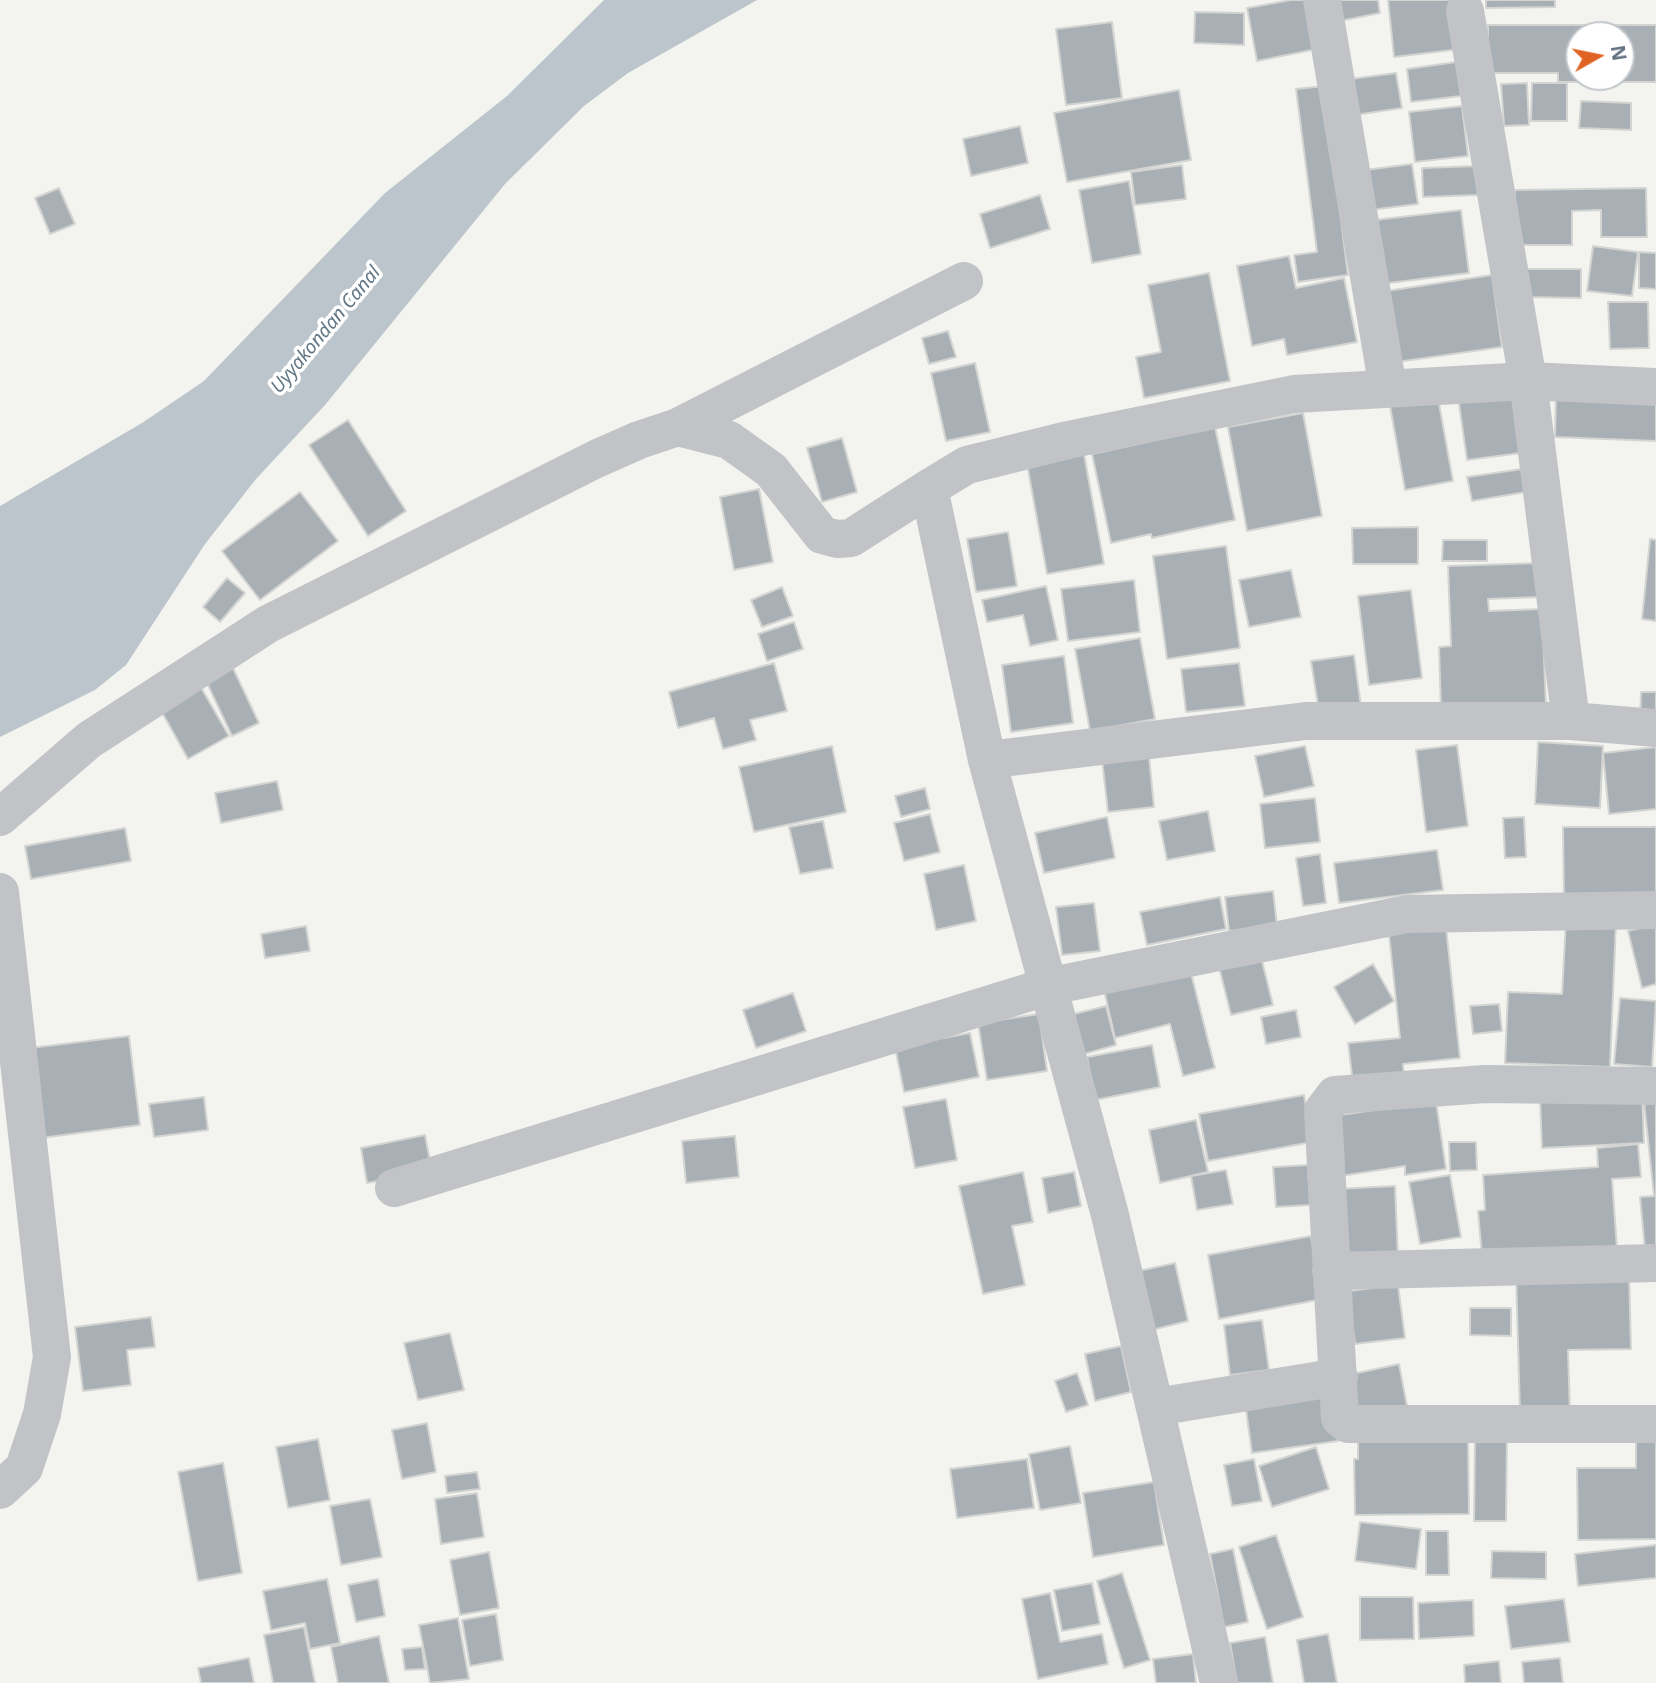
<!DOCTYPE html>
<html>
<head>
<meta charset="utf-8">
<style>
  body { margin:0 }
  #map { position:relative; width:1656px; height:1683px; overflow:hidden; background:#f3f4ef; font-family:"Noto Sans",sans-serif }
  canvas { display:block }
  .north { position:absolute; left:1565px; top:21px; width:70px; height:70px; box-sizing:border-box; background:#fff; border:2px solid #c1c6cc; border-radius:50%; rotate:81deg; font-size:19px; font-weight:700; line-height:28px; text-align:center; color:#637080 }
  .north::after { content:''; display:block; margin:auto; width:24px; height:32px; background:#e06323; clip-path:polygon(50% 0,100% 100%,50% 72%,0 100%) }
</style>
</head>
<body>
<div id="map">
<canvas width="1656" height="1683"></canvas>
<div class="north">N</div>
</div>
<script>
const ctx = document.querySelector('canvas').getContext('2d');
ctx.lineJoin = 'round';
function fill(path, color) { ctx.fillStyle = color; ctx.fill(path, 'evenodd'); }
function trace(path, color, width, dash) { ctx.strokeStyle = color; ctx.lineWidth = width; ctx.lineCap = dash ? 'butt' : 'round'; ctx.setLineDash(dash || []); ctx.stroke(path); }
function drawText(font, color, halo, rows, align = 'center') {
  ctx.font = font + ' "Noto Sans",sans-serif'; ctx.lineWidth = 7; ctx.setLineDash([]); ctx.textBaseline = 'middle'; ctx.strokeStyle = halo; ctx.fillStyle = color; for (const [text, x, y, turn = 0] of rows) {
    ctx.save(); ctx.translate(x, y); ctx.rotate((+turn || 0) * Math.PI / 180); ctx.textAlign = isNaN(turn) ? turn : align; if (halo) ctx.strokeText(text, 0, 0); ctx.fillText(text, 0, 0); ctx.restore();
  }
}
const water = new Path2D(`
  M604 0H757L628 73 584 106 505 184 325 405 256 479 205 544 126 665 95 690 0 737V506L142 423 204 381 385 193 507 96Z`);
const building = new Path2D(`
  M1291 0H1308L1317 49 1257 61 1247 8Z
  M1336 0H1378L1380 13 1340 21Z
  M1388 0H1455L1461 49 1394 57Z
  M1486 0H1555V7L1486 8Z
  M1195 12 1244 13V45L1194 43Z
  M1112 22 1122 98 1066 105 1056 29Z
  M1488 25H1656V82H1558V73H1488ZM1579 35H1621V77H1579Z
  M1456 62 1461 96 1411 102 1407 69Z
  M1396 73 1402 108 1355 115 1350 79Z
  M1527 83 1529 125 1504 126 1501 84Z
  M1532 83H1567V121H1531Z
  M1324 86 1348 275 1298 282 1294 255 1317 252 1296 89Z
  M1179 90 1191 160 1067 182 1054 113Z
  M1581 101 1631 103V130L1579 128Z
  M1462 106 1468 156 1415 162 1409 112Z
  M1020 126 1028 163 971 176 963 139Z
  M1412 164 1418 204 1362 211 1357 171Z
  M1182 165 1186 199 1135 205 1131 172Z
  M1477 166 1478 195 1423 197 1422 168Z
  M1129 181 1141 254 1092 263 1079 190Z
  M59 188 75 224 50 234 35 198Z
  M1646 188 1647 237H1601V210L1572 211V245H1515V190Z
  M1040 195 1050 229 990 248 980 214Z
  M1461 210 1469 273 1373 285 1366 221Z
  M1593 246 1638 252 1632 296 1587 291Z
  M1639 252 1656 253V289L1639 288Z
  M1289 256 1296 288 1344 278 1357 342 1287 355 1284 339 1252 346 1237 266Z
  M1523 269H1581V298L1523 297Z
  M1209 273 1230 381 1144 398 1136 357 1161 352 1148 285Z
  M1492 275 1502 347 1390 363 1380 292Z
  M1608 302H1648L1649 348 1610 349Z
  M948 331 956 357 929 364 922 338Z
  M975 363 990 432 946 441 931 373Z
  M1511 382 1521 453 1467 460 1457 390Z
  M1556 392 1656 396V441L1555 437Z
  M1438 398 1453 481 1405 490 1390 406Z
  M1303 413 1322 516 1247 531 1228 427Z
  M348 420 406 511 368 536 309 445Z
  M1215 427 1235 520 1152 538 1151 534 1111 543 1092 454Z
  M842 438 857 492 822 502 807 448Z
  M1084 454 1104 564 1047 574 1027 464Z
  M1522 469 1526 492 1472 501 1467 477Z
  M759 489 773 562 734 570 720 497Z
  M300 492 338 541 260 600 222 551Z
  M1418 527V564H1353L1352 528Z
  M1008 532 1017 586 976 592 967 539Z
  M1650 539 1656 540V621L1642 619Z
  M1443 540H1487V561H1442Z
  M1226 546 1240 648 1167 659 1153 556Z
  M1539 563 1540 597 1488 599 1489 611 1542 609 1546 706 1441 711 1439 647 1451 646 1448 566Z
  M1291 570 1301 617 1249 627 1239 580Z
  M227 578 245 593 220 622 203 607Z
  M1134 580 1140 632 1068 641 1061 589Z
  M1046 586 1058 640 1030 646 1023 615 987 622 982 600Z
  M782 587 793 616 762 627 751 600Z
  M1411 590 1422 678 1369 685 1358 596Z
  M794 622 803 649 767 661 758 634Z
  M1140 638 1155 719 1090 731 1075 649Z
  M1354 655 1361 706 1319 712 1311 661Z
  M1064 656 1073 723 1011 732 1002 665Z
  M774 663 787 711 750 720 756 740 723 749 714 718 678 728 669 692Z
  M1239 663 1245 706 1186 712 1181 669Z
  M233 668 259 723 232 736 206 681Z
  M199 684 229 736 188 759 159 707Z
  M1641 692H1656V722L1640 721Z
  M1538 742 1603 746 1600 808 1535 804Z
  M1457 745 1468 826 1426 832 1416 750Z
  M832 746 846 812 754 832 739 767Z
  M1148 746 1154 807 1108 812 1101 751Z
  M1305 746 1314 786 1264 797 1255 756Z
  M1656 747V809L1609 814 1603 753Z
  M277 781 283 810 221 823 215 793Z
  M925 788 930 809 901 817 895 796Z
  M1315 798 1320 842 1265 848 1260 804Z
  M1208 811 1215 851 1167 860 1159 821Z
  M930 814 940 852 904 861 894 823Z
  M1107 817 1115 858 1044 873 1035 833Z
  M1524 817 1526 857 1505 858 1503 818Z
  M823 821 833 868 800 874 789 827Z
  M1563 827H1656V902L1564 903Z
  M125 828 131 861 31 879 25 846Z
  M1437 850 1443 890 1339 903 1334 863Z
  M1320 854 1326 903 1303 906 1296 858Z
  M964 865 976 921 936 930 924 874Z
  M1273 891 1277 925 1229 931 1225 897Z
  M1220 897 1226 929 1147 945 1140 912Z
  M1094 903 1100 951 1062 955 1056 907Z
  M1566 920 1616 922 1610 1067 1505 1063 1508 992 1562 994Z
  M1656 924V984L1642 988 1628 931Z
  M306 926 310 951 265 958 261 934Z
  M1446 927 1460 1058 1403 1064 1404 1077 1353 1083 1348 1043 1400 1038 1389 934Z
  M1259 949 1273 1005 1231 1015 1217 959Z
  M1373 964 1394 1001 1355 1024 1334 987Z
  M1190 969 1215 1068 1183 1076 1170 1024 1115 1038 1104 990Z
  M793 993 806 1031 756 1048 743 1010Z
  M1620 998 1656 1001 1652 1067 1614 1064Z
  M1499 1004 1502 1031 1473 1034 1470 1006Z
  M1106 1006 1116 1045 1084 1054 1074 1014Z
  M1296 1010 1301 1037 1266 1044 1261 1017Z
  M1039 1014 1047 1071 987 1080 978 1023Z
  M970 1033 979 1077 904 1092 895 1047Z
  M129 1036 140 1125 41 1138 30 1048Z
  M1152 1045 1160 1087 1095 1100 1087 1057Z
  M1642 1091 1644 1143 1542 1148 1540 1099Z
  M1304 1095 1312 1142 1208 1161 1199 1114Z
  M204 1097 208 1130 154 1137 149 1104Z
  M946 1099 957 1160 915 1168 903 1107Z
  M1436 1101 1446 1169 1405 1175V1166L1341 1176 1333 1116Z
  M1656 1101V1249L1645 1250 1640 1197 1654 1196 1644 1102Z
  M1196 1120 1208 1172 1160 1183 1149 1130Z
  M425 1135 432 1171 367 1183 361 1148Z
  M735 1136 739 1177 686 1183 682 1141Z
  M1449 1142H1476L1477 1170 1450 1171Z
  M1638 1144 1641 1177 1612 1179 1617 1248 1482 1257 1478 1211 1485 1210 1483 1175 1598 1167 1597 1148Z
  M1308 1165 1310 1205 1276 1207 1273 1167Z
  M1226 1170 1233 1204 1197 1210 1191 1176Z
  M1023 1172 1033 1222 1012 1226 1025 1285 983 1294 959 1186Z
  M1074 1172 1081 1206 1048 1213 1042 1178Z
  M1450 1175 1461 1237 1420 1244 1409 1182Z
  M1395 1186 1398 1257 1340 1260 1336 1189Z
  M1311 1236 1322 1299 1219 1319 1208 1255Z
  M1175 1263 1188 1321 1148 1331 1134 1272Z
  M1629 1271 1631 1349 1568 1350 1570 1413 1520 1414 1516 1274Z
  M1398 1285 1405 1338 1355 1344 1348 1291Z
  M1470 1308H1511V1336L1470 1335Z
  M151 1317 155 1347 127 1350 131 1385 83 1391 75 1327Z
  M1262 1320 1269 1370 1230 1375 1224 1325Z
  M450 1333 464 1390 418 1400 404 1343Z
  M1121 1346 1131 1392 1095 1401 1085 1354Z
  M1399 1364 1407 1406 1356 1417 1348 1375Z
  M1077 1373 1088 1405 1066 1412 1055 1381Z
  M1331 1392 1338 1441 1252 1453 1245 1403Z
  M427 1423 436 1472 402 1479 392 1430Z
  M1468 1429 1469 1514 1355 1515 1354 1459H1358V1430Z
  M1475 1433 1507 1434 1506 1521H1474Z
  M1636 1437H1656V1539L1578 1540 1577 1468H1636Z
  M318 1439 330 1500 288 1508 276 1447Z
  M1070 1446 1081 1503 1040 1510 1029 1454Z
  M1316 1447 1329 1489 1272 1507 1259 1466Z
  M1027 1459 1034 1508 957 1518 950 1469Z
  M1254 1459 1262 1501 1232 1506 1224 1465Z
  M223 1463 242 1573 198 1581 178 1472Z
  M477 1472 480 1489 447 1493 445 1476Z
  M1154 1482 1164 1545 1093 1557 1083 1493Z
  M477 1493 484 1537 441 1544 435 1499Z
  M370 1499 382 1557 341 1565 330 1506Z
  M1360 1522 1421 1529 1416 1569 1355 1561Z
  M1426 1531H1448L1449 1575H1426Z
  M1276 1535 1303 1617 1267 1629 1239 1547Z
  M1656 1545V1578L1578 1586 1575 1554Z
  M1233 1549 1248 1622 1224 1627 1210 1554Z
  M1492 1551 1546 1552V1579L1491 1578Z
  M489 1552 499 1608 460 1615 450 1560Z
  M1122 1573 1150 1660 1124 1668 1097 1581Z
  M327 1579 340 1643 310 1649 305 1623 271 1630 263 1591Z
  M378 1579 385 1616 356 1622 348 1585Z
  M1092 1583 1100 1624 1062 1631 1054 1590Z
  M1050 1593 1060 1642 1102 1634 1108 1664 1038 1679 1022 1599Z
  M1360 1597H1413L1414 1639 1360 1640Z
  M1564 1599 1570 1642 1511 1649 1505 1606Z
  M1473 1600 1474 1636 1419 1639 1418 1603Z
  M496 1614 503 1660 470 1666 462 1620Z
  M458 1618 469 1679 430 1683 419 1625Z
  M304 1627 315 1683H273L264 1635Z
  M1328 1634 1337 1683H1304L1297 1640Z
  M379 1636 389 1683H338L331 1647Z
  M1265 1637 1273 1683H1237L1230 1643Z
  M422 1647 425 1669 405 1670 402 1649Z
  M1193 1654 1196 1683H1156L1153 1659Z
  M249 1658 254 1683H201L198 1668Z
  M1560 1658 1563 1683H1524L1522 1662Z
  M1499 1661 1501 1683H1465L1464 1665Z`);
const minor = new Path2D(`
  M1322 0 1388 388
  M1465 11 1528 381 1571 721
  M678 427 964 281
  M987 760 1306 721H1571L1656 728
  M0 817 89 740 268 624 596 459 639 440 678 427 729 440 771 470 822 535 837 539 851 538 929 488
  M0 892 52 1357 42 1414 24 1468 0 1490
  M1656 1086 1485 1084 1335 1095 1323 1111 1340 1418 1348 1424H1656
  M394 1188 1046 987 1407 914 1656 910
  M1331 1271 1656 1263
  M1156 1407 1339 1377
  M1219 1683 1110 1215 987 760 929 488 967 465 1068 440 1294 394 1528 381 1656 387`);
const waterNames = [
  ["Uyyakondan Canal",326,330,-50]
];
fill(water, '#bcc5cb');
fill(building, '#a9b0b5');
trace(building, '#d4d5d2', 2);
trace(minor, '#c1c3c7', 38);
drawText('italic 19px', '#637885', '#fff', waterNames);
</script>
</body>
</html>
